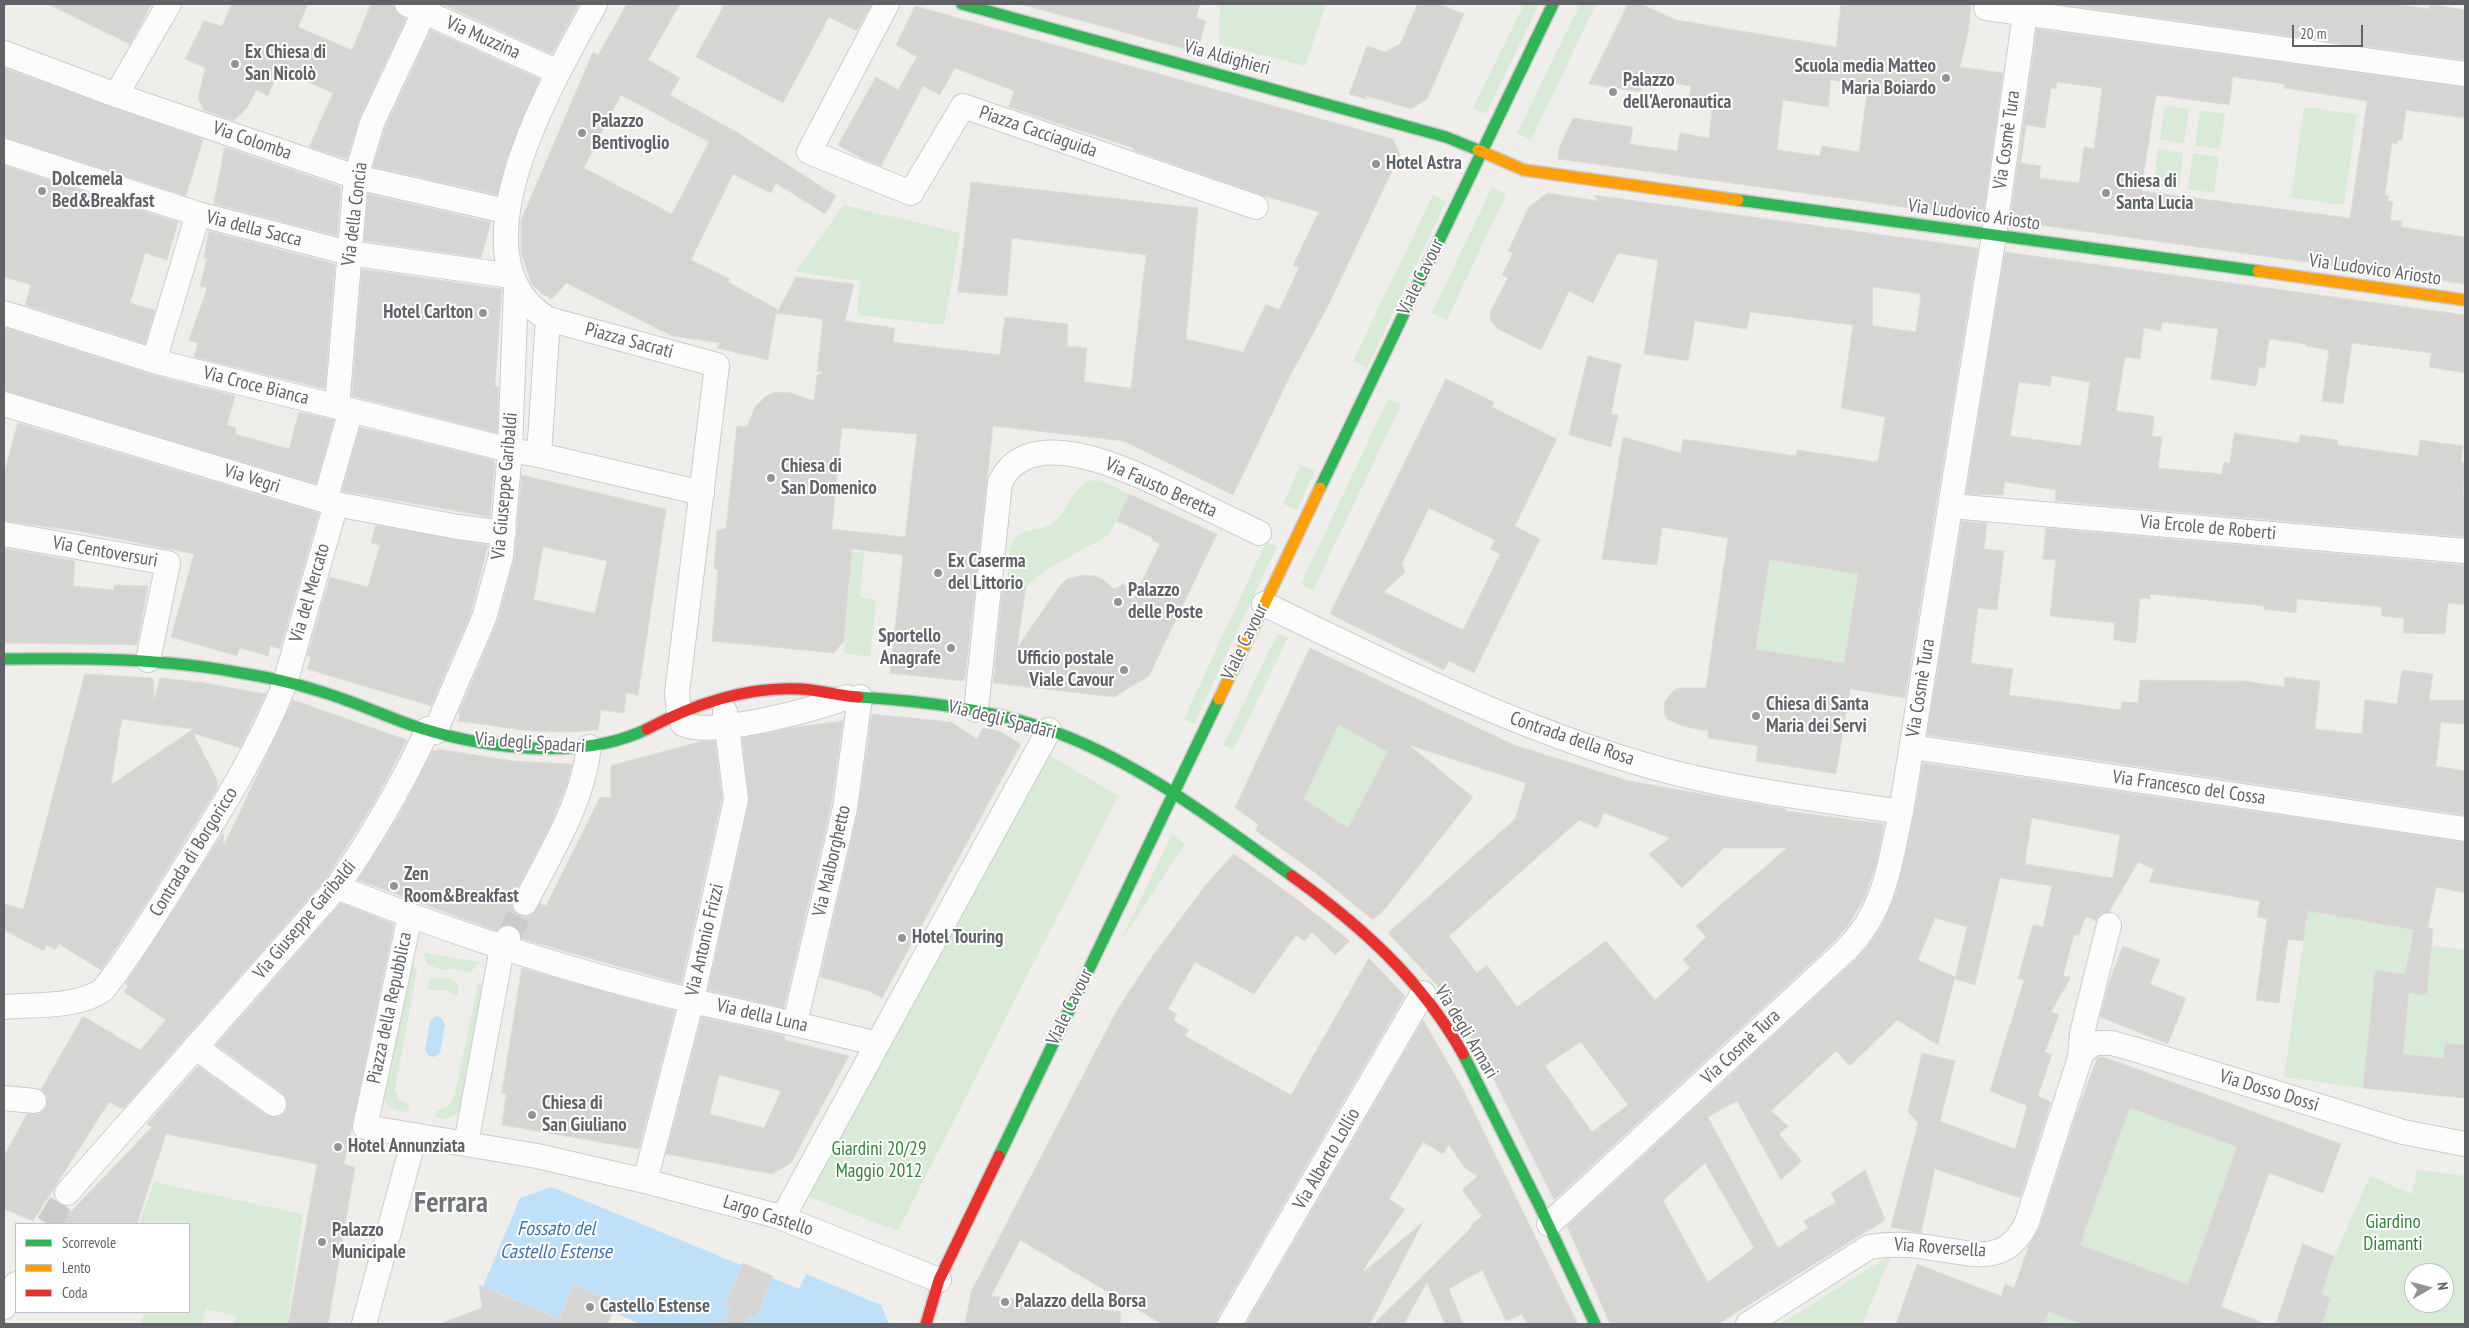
<!DOCTYPE html>
<html>
<head>
<meta charset="utf-8">
<style>
  body { margin:0 }
  #map { position:relative; width:2469px; height:1328px; overflow:hidden; background:#efeeea; font-family:"PT Sans Narrow",sans-serif }
  canvas { display:block }
  .frame { position:absolute; inset:0; border:5px solid #5f6368; pointer-events:none }
  .legend { position:absolute; left:15px; top:1223px; width:175px; height:90px; box-sizing:border-box; background:#fff; border:1px solid #bfc1c3; margin:0; padding:6px 9px; list-style:none; font-size:15px; color:#5f6368 }
  .legend li { display:flex; align-items:center; gap:10px; height:25px }
  .legend b { width:25px; border:1px solid #bfc1c3 }
  .north { position:absolute; left:2404px; top:1263px; width:50px; height:50px; box-sizing:border-box; background:#fff; border:1px solid #bfc1c3; border-radius:50%; rotate:82deg; font-size:14px; font-weight:700; line-height:20px; text-align:center; color:#5f6368 }
  .north::after { content:''; display:block; margin:auto; width:18px; height:22px; background:#919496; clip-path:polygon(50% 0,100% 100%,50% 72%,0 100%) }
  .scale { position:absolute; left:2292px; top:25px; width:71px; height:22px; box-sizing:border-box; border:2px solid #5f6368; border-top:0; padding-left:6px; font-size:15px; line-height:18px; white-space:nowrap; color:#5f6368; -webkit-text-stroke:4px #fff; paint-order:stroke }
</style>
</head>
<body>
<div id="map">
<canvas width="2469" height="1328"></canvas>
<div class="frame"></div>
<ul class="legend">
<li><b style="height:6px;background:#30b455"></b>Scorrevole</li>
<li><b style="height:6px;background:#ff9f0a"></b>Lento</li>
<li><b style="height:6px;background:#e5322d"></b>Coda</li>
</ul>
<div class="north">N</div>
<div class="scale">20 m</div>
</div>
<script>
const ctx = document.querySelector('canvas').getContext('2d');
ctx.lineJoin = 'round';
function fill(path, color) { ctx.fillStyle = color; ctx.fill(path, 'evenodd'); }
function trace(path, color, width, dash) { ctx.strokeStyle = color; ctx.lineWidth = width; ctx.lineCap = dash ? 'butt' : 'round'; ctx.setLineDash(dash || []); ctx.stroke(path); }
function drawText(font, color, halo, rows, align = 'center') {
  ctx.font = font + ' "PT Sans Narrow",sans-serif'; ctx.lineWidth = 4; ctx.setLineDash([]); ctx.textBaseline = 'middle'; ctx.strokeStyle = halo; ctx.fillStyle = color; for (const [text, x, y, turn = 0] of rows) {
    ctx.save(); ctx.translate(x, y); ctx.rotate((+turn || 0) * Math.PI / 180); ctx.textAlign = isNaN(turn) ? turn : align; if (halo) ctx.strokeText(text, 0, 0); ctx.fillText(text, 0, 0); ctx.restore();
  }
}
const green = new Path2D(`
  M1220 4H1326L1305 66 1219 44Z
  M1524 4H1539L1486 114 1473 108Z
  M1580 4H1596L1531 140 1517 133Z
  M2165 105 2189 109 2184 143 2160 140Z
  M2304 107 2357 114 2344 205 2291 198Z
  M2200 110 2225 114 2220 149 2195 146Z
  M2158 149 2183 153 2179 188 2154 184Z
  M2193 153 2219 157 2214 193 2188 189Z
  M1492 187 1506 194 1447 320 1432 313Z
  M1433 195 1446 202 1367 368 1353 361Z
  M844 205 960 233 944 325 857 315 860 281 795 272Z
  M1388 399 1401 405 1313 590 1301 584Z
  M1301 465 1315 471 1297 510 1283 504Z
  M1093 480 1103 481 1129 494 1109 535 1047 569 1026 586 1008 583C1008 571 1006 552 1013 541 1020 529 1039 531 1051 524 1069 512 1071 486 1093 480Z
  M1266 542 1277 546 1194 724 1184 719Z
  M841 550 864 553 860 597 876 600 870 657 844 653 850 583 838 581Z
  M1770 560 1858 574 1844 663 1756 649Z
  M1278 633 1288 638 1233 749 1223 745Z
  M1339 725 1388 752 1348 828 1304 799Z
  M1048 754 1118 796 898 1231 804 1195Z
  M1172 834 1185 844 1120 942Z
  M2308 911 2414 930 2411 943 2465 950V1045L2445 1043 2443 1058 2403 1054 2409 993 2427 995 2429 976 2375 970 2363 1088 2284 1077Z
  M423 953 480 962 471 972 453 969 444 970 428 965Z
  M410 958 417 971 395 1089 399 1099 409 1105 408 1112C396 1110 385 1109 383 1095Z
  M437 977 450 979 458 983V997L446 990H427L430 980Z
  M478 983 485 984 461 1112 446 1119 435 1117 437 1110 448 1107 454 1098Z
  M2130 1108 2237 1147 2188 1284 2080 1245Z
  M2417 1170 2465 1176V1324H2322L2331 1298 2318 1293 2370 1176 2412 1194ZM2414 1273H2444V1303H2414Z
  M154 1182 303 1214 287 1324H234L236 1316 206 1309 202 1324H141L144 1312H189V1224H139Z
  M1892 1254 1862 1324H1780Z
  M2049 1312 2082 1324H2044Z`);
const water = new Path2D(`
  M436 1016 442 1018 445 1025 440 1053 434 1057 429 1056 425 1050 430 1021Z
  M552 1187 799 1289 806 1274 881 1305 889 1324H641L612 1312 616 1303 574 1285 559 1319 539 1310 533 1324H508L518 1301 497 1292 493 1301 482 1289 520 1198ZM737 1277 755 1319 725 1305Z`);
const building = new Path2D(`
  M48 4H152L130 44Z
  M232 4H308L298 27 352 50 371 4H394L396 12 406 19 360 117 347 159 309 147 333 93 279 70 268 96 256 90 247 108 234 121 204 110 198 99 205 68 185 59 204 21 222 26Z
  M442 4H579L552 54Z
  M627 4H680L648 60 680 78 670 95 738 133 836 196 825 214 776 183 771 193 733 174 691 260 730 279 728 282 777 309V312L796 277 854 284 845 321 895 328 893 342 1000 355 1005 317 1068 324 1067 346 1087 348 1084 382 1131 388 1146 255 1012 238 1007 296 958 292 971 182 1198 208 1186 339 1243 352 1266 304 1279 310 1299 268 1293 265 1319 212 1261 195 1133 150V148L1009 107 1014 91 955 68 940 95 923 86 881 166 865 160 838 145 876 77 898 90 917 57 896 45 915 6 1393 139 1400 154 1328 306 1289 378 1233 495 1124 441 993 426 965 679 962 681 890 673 903 555 852 549 844 641 834 653 712 641 718 570 714 568 717 531 726 528 737 426 747 427 755 407 766 396 776 392 791 393 814 401 817 375 824 372 817 371 823 319 776 313 768 360 717 348 720 343 672 336 566 283 552 299 542 294 531 283 521 252V220L593 52 598 55ZM621 95 709 142 672 214 584 168ZM842 428 917 434 905 537 832 529Z
  M725 4H872L857 31 829 17 783 103 696 57Z
  M1020 4H1200L1196 18 1206 21 1197 52Z
  M1418 4H1438L1464 14 1427 99 1411 109 1364 95 1367 99 1349 94 1367 46 1385 52 1400 44Z
  M1628 4H1641L1676 20 1836 47 1841 4H1971L1968 33 1960 67 2003 73 1983 218 1558 159 1559 148 1573 118 1633 127 1630 144 1677 151 1680 133 1709 138 1713 102 1689 99 1691 86 1646 79 1640 92 1589 84ZM1831 80 1868 86 1859 152 1822 146 1820 156 1777 150 1783 100 1828 107Z
  M2056 4H2395L2429 9V4L2465 10V60Z
  M2037 29 2465 87V118L2406 110 2402 140H2398L2397 144 2392 143 2385 195 2389 196 2388 201 2393 202 2390 220 2402 221 2401 227 2465 237V284L2010 221ZM2233 77 2285 84 2284 88 2367 101 2350 218 2141 191 2156 95 2229 105ZM2057 82 2102 88 2094 149 2084 147 2079 183 2039 178 2041 166 2021 163 2026 125 2045 128 2051 88 2056 89Z
  M431 30 540 79 506 161 498 195 373 167 385 128Z
  M4 68 203 139 186 196 4 138Z
  M225 147 341 187 337 236 214 204Z
  M4 165 178 222 167 260 145 253 130 303 155 310 145 344 25 305 31 285 4 277Z
  M1548 193 1599 201 1593 195 1978 248 1905 698 1850 689 1836 774 1756 761 1758 746 1708 738V731L1682 726 1667 719 1664 713 1665 701 1673 691 1678 688H1706L1728 538 1662 527 1657 565 1602 559 1623 437 1681 453 1683 439 1796 456 1797 450 1878 462 1885 417 1841 408 1853 325 1750 312 1747 329 1695 321 1688 361 1644 354 1658 260 1618 253 1593 303 1569 291 1541 350 1498 329 1491 321 1490 312 1508 278 1502 275 1513 253 1508 251 1529 207ZM1873 287 1921 294 1916 332 1873 326ZM1770 560 1858 574 1844 663 1756 649Z
  M368 194 491 222 481 258 364 241Z
  M209 231 335 264 325 389 194 357 198 343 189 340 207 288 200 286 207 259 204 258Z
  M2005 252 2465 315V373L2429 367 2432 353 2352 343 2343 404 2322 401 2329 350 2306 346V344L2269 339 2265 368 2259 367 2256 386 2211 379 2218 329 2162 322 2161 331 2144 328 2140 359 2125 357 2116 411 2154 416 2152 436 2162 437 2158 468 2222 474 2224 462 2230 463 2234 433 2299 443 2300 435 2338 440 2337 445 2418 456 2420 440 2463 446 2461 462 2465 463 2463 497H2465V537L2055 501 2056 490 2005 482 2003 495 1966 494ZM2052 376 2090 382 2081 446 2010 436 2019 382 2050 386Z
  M362 269 502 289 495 386 499 387 497 433 352 396Z
  M4 327 150 374 235 396 227 425 236 428 235 434 289 449 299 412 334 420 316 484 4 391Z
  M1588 356 1621 364 1611 414 1618 415 1611 447 1569 435Z
  M1446 379 1494 402 1492 407 1557 439 1515 526 1540 539 1474 673 1449 661 1444 670 1330 614ZM1429 508 1495 540 1490 549 1500 554 1463 630 1384 592 1405 572 1402 564Z
  M18 423 319 513 280 649 270 646 268 656 240 648 237 656 171 637 194 554 78 531 4 521V473Z
  M360 427 495 460 490 517 342 491Z
  M522 475 666 509 638 695 626 693 624 713 601 710 598 730 568 732 530 731 458 721 460 715 458 714 497 622 514 560ZM543 547 607 561 595 613 534 600Z
  M1129 494 1217 534 1149 676 1114 697 993 683 1003 583 1026 586 1017 648 1061 584 1067 579 1085 575 1095 576 1104 580 1114 589 1124 584 1133 600 1160 544 1152 540 1153 538 1117 521Z
  M1962 521 1987 523 1984 549 2004 551 1997 610 1978 608 1971 663 2013 669 2009 695 2121 710 2122 702 2138 703 2140 680 2244 681 2284 687 2285 677 2320 681 2315 729 2362 734 2365 700 2397 704 2402 670 2433 674 2429 700H2465V724L2441 722 2436 766 2465 771V815L1927 735Z
  M376 525 488 545 471 613 431 706 307 669 311 657 307 656 330 577 368 587 380 545 371 543Z
  M2046 528 2465 565V605L2448 603 2445 634 2403 633 2404 618 2381 616 2382 607 2297 599 2296 613 2264 609V606L2150 594V599L2140 598 2136 643 2113 640 2115 623 2050 616 2056 560 2043 559Z
  M4 548 75 561 73 586 114 590V585L148 586 137 645 4 643Z
  M1310 648 1514 745 1629 781 1786 809V811L1884 824 1876 865 1865 897 1848 926 1836 940 1554 1200 1490 1072 1460 1018 1435 983 1388 933 1515 819 1526 783 1409 745 1473 797 1384 910 1373 920 1317 874 1255 830 1259 825 1235 808ZM1339 725 1388 752 1348 828 1304 799ZM1604 813 1670 838 1649 854 1682 888 1724 848H1787L1696 926 1706 937 1683 960 1690 968 1655 1000 1606 941 1517 1007 1487 965 1477 973 1449 936 1579 820 1597 828ZM1581 1042 1628 1105 1592 1132 1545 1066Z
  M85 674 153 678 154 700 160 678 199 682 266 694 240 748 193 733 217 780 218 787 145 905 101 970 59 944 55 950 47 945 44 951 4 930V904L23 909ZM122 719 155 724 193 729 111 785Z
  M293 700 407 740 374 803 326 879 123 1109 109 1102 33 1221 4 1209V1156L27 1114H39L45 1109 47 1096 41 1089 83 1016 140 1050 166 1020 124 992 128 986 125 984 223 833 224 845Z
  M872 714 951 722 977 739 983 728H986L999 731 1021 744 882 998 869 991 820 977 858 811Z
  M843 721 831 806 784 1008 708 990 749 802 742 738 796 727Z
  M703 741H715L722 798 681 984 522 939 520 932 515 926H502L496 931 358 880 398 817 433 750 437 751 438 749 513 761 572 764 567 784 552 822 513 897 511 904 514 911 525 917 532 915 540 903 546 906 600 797 611 798V766Z
  M1923 763 2465 842V893L2436 887 2428 928 2433 929 2427 995 2409 993 2403 1054 2443 1058 2445 1043 2465 1045V1098L2363 1088 2375 970 2405 974 2414 930 2308 911 2303 941 2288 939 2279 1003 2256 1000 2267 919 2257 917 2260 901 2149 882 2154 869 2138 862 2109 912 2100 915 2096 921 2086 916 2079 935H2074L2063 976 2071 977 2051 1012 2059 1015 2045 1052 2052 1054 2038 1096 2051 1102 2020 1198 1935 1169 1921 1233 1891 1227 1918 1123 1908 1112 1922 1053 1955 1061 1940 1121 2015 1149 2027 1106 1990 1091 2024 980 2018 978 2033 925 2043 927 2052 886 2000 878 1975 985 1955 979 1967 927 1935 918 1918 960 1955 977 1938 1045 1897 1020 1850 1066 1836 1051 1771 1111 1788 1126 1779 1134 1802 1161 1781 1180 1737 1101 1708 1117 1778 1248 1808 1228 1804 1221 1836 1202 1831 1193 1865 1170 1885 1220 1718 1324H1610L1567 1226 1855 960 1870 943 1882 925 1897 890 1914 815ZM2032 818 2120 835 2113 878 2025 864ZM1705 1163 1754 1248 1708 1282 1663 1201Z
  M1234 854 1298 900 1350 941 1335 955 1312 932 1304 941 1296 935 1254 994 1195 962 1168 1009 1177 1014 1173 1020 1189 1030 1185 1036 1291 1095 1369 958 1405 996 1218 1317 1216 1324H1162L1020 1240 991 1296 1121 1312 1120 1324H965L971 1292 1117 1010 1152 957 1205 886Z
  M341 903 394 924 344 1164 355 1167 328 1324H288L317 1164 166 1134 137 1224H59L152 1127 147 1124 198 1066 266 1115 279 1117 285 1112 288 1105 282 1093 216 1045Z
  M2123 946 2160 960 2150 984 2186 998 2168 1044 2100 1017 2109 983Z
  M522 968 675 1011 639 1149 502 1125 506 1094 502 1093Z
  M702 1017 785 1036V1040L849 1056 791 1163 772 1174 666 1154ZM719 1075 781 1091 764 1128 710 1114Z
  M1423 1020 1462 1087 1578 1324H1527L1522 1314 1506 1321 1482 1270 1449 1289 1463 1324H1445L1427 1282 1404 1324H1374L1472 1227 1471 1225 1482 1216 1462 1190 1478 1176 1465 1168 1449 1145 1443 1154 1423 1142 1389 1199 1405 1209 1363 1270 1365 1271 1423 1222 1370 1324H1246Z
  M2098 1057H2104L2341 1144 2323 1193 2269 1173 2221 1307 2261 1322V1324H2082L2049 1312 2044 1324H1896L1917 1264 2001 1296 2005 1284 2014 1288 2029 1245 2040 1226 2077 1112ZM2130 1108 2237 1147 2188 1284 2080 1245Z
  M2303 1244 2334 1256 2321 1294 2331 1298 2322 1324H2276Z
  M743 1263 773 1276 755 1319 749 1316 745 1324H724L731 1308 725 1306Z
  M479 1285 559 1319 574 1285 616 1303 608 1324H444V1322L482 1308Z`);
const streetTunnel = new Path2D(`
  M508 938 525 903
  M48 1224 67 1193`);
const street = new Path2D(`
  M407 4 558 72
  M595 4C556 76 446 258 548 319L717 365 677 693 679 712 683 724C711 738 817 709 847 697
  M887 4 809 152 911 193 963 106 1256 207
  M1986 8 2465 74
  M4 53 116 95 356 177 506 211
  M116 95 169 4
  M4 151 198 214 349 253 512 276
  M4 313 154 361 510 450 539 455 702 493
  M154 361 198 214
  M4 404 336 504 458 527 504 533
  M337 407 356 177 372 123 428 4
  M539 455 548 319
  M325 501 351 410
  M1951 506 2465 551
  M4 534 168 563 148 660
  M1264 604C1395 667 1525 733 1667 771 1744 791 1823 800 1901 812
  M976 710 1000 483C1030 416 1143 477 1187 498 1211 510 1235 521 1259 533
  M435 732 484 618 501 556 510 450 516 288
  M1912 747 2465 829
  M337 887C452 933 571 972 693 1001 754 1015 816 1028 877 1044
  M525 903C551 852 582 805 589 747
  M410 916 365 1127 537 1156 645 1181 777 1216 939 1280
  M4 1007C36 1004 76 1008 103 990 134 950 160 907 187 864 224 805 260 747 285 683L336 504
  M795 1023 845 808 860 697
  M195 1047 274 1104
  M2080 1058 2082 1033 2109 925
  M4 1098 34 1101
  M466 1144 502 948 508 938
  M645 1181 692 1000 736 799 725 712
  M67 1193 337 887C373 835 401 787 428 729
  M783 1217 1049 730
  M1549 1224 1846 950C1886 909 1889 866 1901 812L1994 235 2025 14
  M4 1307 16 1284
  M364 1324 415 1135
  M1230 1324 1423 993
  M1748 1324 1869 1247C1895 1242 1920 1246 1946 1250 1962 1252 1982 1258 1999 1251 2013 1246 2021 1235 2027 1222L2080 1058 2083 1052 2093 1043H2112L2137 1050 2403 1132 2465 1144`);
const fast = new Path2D(`
  M962 4 1446 137 1478 150
  M1738 200 2258 271
  M1320 488 1553 4
  M4 659C83 658 163 658 241 673 267 677 294 683 319 691 350 700 380 714 411 725 480 748 580 762 647 729
  M858 697C920 701 982 708 1041 727 1134 758 1214 820 1292 876
  M1463 1054 1539 1205 1595 1324
  M999 1156 1219 699`);
const slow = new Path2D(`
  M1478 150 1524 170 1738 200
  M2258 271 2465 300
  M1219 699 1320 488`);
const jam = new Path2D(`
  M647 729C694 704 747 686 801 689 820 690 839 696 858 697
  M1292 876C1360 925 1421 979 1463 1054
  M926 1324 939 1280 999 1156`);
const markers = [
  [235,64,5,"#919496"],
  [1946,78,5,"#919496"],
  [1613,92,5,"#919496"],
  [582,133,5,"#919496"],
  [1376,164,5,"#919496"],
  [42,191,5,"#919496"],
  [2106,193,5,"#919496"],
  [483,313,5,"#919496"],
  [771,478,5,"#919496"],
  [938,573,5,"#919496"],
  [1118,602,5,"#919496"],
  [951,648,5,"#919496"],
  [1124,670,5,"#919496"],
  [1756,716,5,"#919496"],
  [394,886,5,"#919496"],
  [902,938,5,"#919496"],
  [532,1115,5,"#919496"],
  [338,1147,5,"#919496"],
  [322,1242,5,"#919496"],
  [1005,1302,5,"#919496"],
  [590,1307,5,"#919496"]
];
const streetNames = [
  ["Via Muzzina",483,38,24],
  ["Via Aldighieri",1227,58,15],
  ["Piazza Cacciaguida",1038,132,19],
  ["Via Cosmè Tura",2007,140,-82],
  ["Via Colomba",252,141,19],
  ["Via della Concia",355,214,-83],
  ["Via Ludovico Ariosto",1974,215,8],
  ["Via della Sacca",254,229,14],
  ["Via Ludovico Ariosto",2375,270,8],
  ["Viale Cavour",1421,277,-64],
  ["Piazza Sacrati",629,341,15],
  ["Via Croce Bianca",256,386,14],
  ["Via Vegri",252,479,17],
  ["Via Giuseppe Garibaldi",505,486,-85],
  ["Via Fausto Beretta",1161,488,24],
  ["Via Ercole de Roberti",2208,528,5],
  ["Via Centoversuri",105,552,10],
  ["Via del Mercato",310,593,-74],
  ["Viale Cavour",1245,642,-64],
  ["Via Cosmè Tura",1921,688,-81],
  ["Via degli Spadari",1002,720,14],
  ["Contrada della Rosa",1572,739,19],
  ["Via degli Spadari",530,743,4],
  ["Via Francesco del Cossa",2189,788,8],
  ["Contrada di Borgoricco",194,852,-58],
  ["Via Malborghetto",832,861,-77],
  ["Via Giuseppe Garibaldi",305,920,-50],
  ["Via Antonio Frizzi",705,940,-77],
  ["Viale Cavour",1070,1007,-64],
  ["Piazza della Repubblica",390,1008,-78],
  ["Via della Luna",762,1016,13],
  ["Via degli Armari",1466,1032,59],
  ["Via Cosmè Tura",1741,1047,-43],
  ["Via Dosso Dossi",2269,1091,17],
  ["Via Alberto Lollio",1327,1159,-60],
  ["Largo Castello",768,1216,18],
  ["Via Roversella",1940,1248,4]
];
const poiNames = [
  ["Ex Chiesa di",245,53],
  ["San Nicolò",245,75],
  ["Scuola media Matteo",1936,67,"right"],
  ["Maria Boiardo",1936,89,"right"],
  ["Palazzo",1623,81],
  ["dell'Aeronautica",1623,103],
  ["Palazzo",592,122],
  ["Bentivoglio",592,144],
  ["Hotel Astra",1386,164],
  ["Dolcemela",52,180],
  ["Bed&Breakfast",52,202],
  ["Chiesa di",2116,182],
  ["Santa Lucia",2116,204],
  ["Hotel Carlton",473,313,"right"],
  ["Chiesa di",781,467],
  ["San Domenico",781,489],
  ["Ex Caserma",948,562],
  ["del Littorio",948,584],
  ["Palazzo",1128,591],
  ["delle Poste",1128,613],
  ["Sportello",941,637,"right"],
  ["Anagrafe",941,659,"right"],
  ["Ufficio postale",1114,659,"right"],
  ["Viale Cavour",1114,681,"right"],
  ["Chiesa di Santa",1766,705],
  ["Maria dei Servi",1766,727],
  ["Zen",404,875],
  ["Room&Breakfast",404,897],
  ["Hotel Touring",912,938],
  ["Chiesa di",542,1104],
  ["San Giuliano",542,1126],
  ["Hotel Annunziata",348,1147],
  ["Palazzo",332,1231],
  ["Municipale",332,1253],
  ["Palazzo della Borsa",1015,1302],
  ["Castello Estense",600,1307]
];
const parkNames = [
  ["Giardini 20/29",879,1150],
  ["Maggio 2012",879,1172],
  ["Giardino",2393,1223],
  ["Diamanti",2393,1245]
];
const waterNames = [
  ["Fossato del",556,1229],
  ["Castello Estense",556,1252]
];
const townNames = [
  ["Ferrara",451,1204]
];
fill(green, '#d8ebd6');
fill(water, '#bfe0f9');
fill(building, '#d6d5d3');
trace(building, '#deddd9', 1);
trace(streetTunnel, '#cbcbca', 24, [24, 12]);
trace(street, '#cbcccc', 26);
trace(fast, '#cacacb', 14);
trace(slow, '#cacacb', 14);
trace(jam, '#cacacb', 14);
trace(street, '#fdfcfc', 24);
trace(fast, '#30b455', 11);
trace(slow, '#ff9f0a', 11);
trace(jam, '#e5322d', 11);
for (const [x, y, r, color] of markers) { const dot = new Path2D(); dot.arc(x, y, r, 0, 2 * Math.PI); ctx.fillStyle = color; ctx.fill(dot); trace(dot, '#fff', 2); }
drawText('19px', '#5f6368', '#fff', streetNames);
drawText('bold 19px', '#5f6368', '#fff', poiNames, 'left');
drawText('19px', '#348238', '#fff', parkNames);
drawText('italic 20px', '#4174aa', '#fff', waterNames);
drawText('bold 29px', '#70757a', '#fff', townNames);
</script>
</body>
</html>
